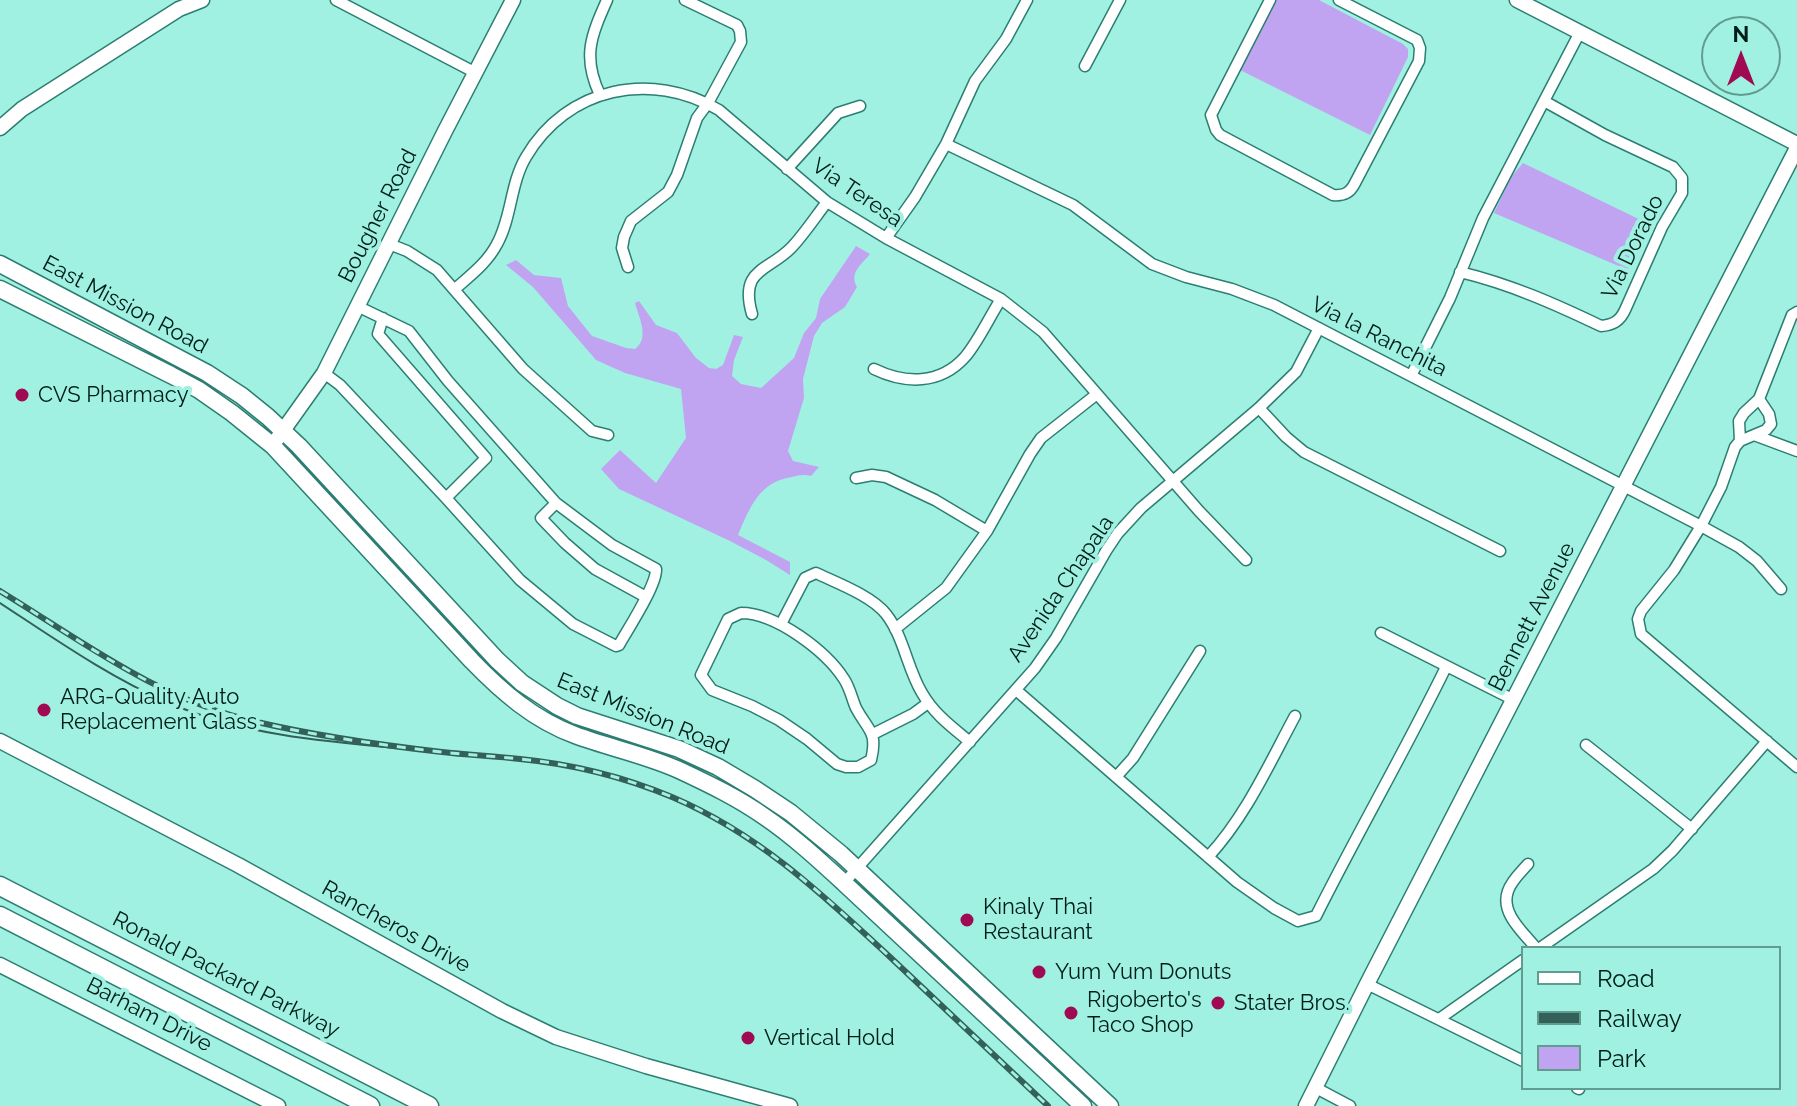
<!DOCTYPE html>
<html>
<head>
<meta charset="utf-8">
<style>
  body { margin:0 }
  #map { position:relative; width:1797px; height:1106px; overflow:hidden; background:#a1f1e2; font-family:Raleway,sans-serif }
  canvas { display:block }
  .legend { position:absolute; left:1521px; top:946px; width:260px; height:144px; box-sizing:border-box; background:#a1f1e2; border:2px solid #619c91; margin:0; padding:10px 14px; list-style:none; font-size:24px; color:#001d18 }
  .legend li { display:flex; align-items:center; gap:16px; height:40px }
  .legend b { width:40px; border:2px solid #619c91 }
  .north { position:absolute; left:1701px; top:16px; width:80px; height:80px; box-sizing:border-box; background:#a1f1e2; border:2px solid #619c91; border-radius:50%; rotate:0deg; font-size:22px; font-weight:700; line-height:32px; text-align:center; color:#001d18 }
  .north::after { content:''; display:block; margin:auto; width:28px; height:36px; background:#9f0a52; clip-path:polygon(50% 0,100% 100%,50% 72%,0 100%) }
</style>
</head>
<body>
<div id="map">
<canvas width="1797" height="1106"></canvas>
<ul class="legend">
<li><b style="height:10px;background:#fff"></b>Road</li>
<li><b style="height:10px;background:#336058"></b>Railway</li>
<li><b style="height:22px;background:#c1a4f1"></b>Park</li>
</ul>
<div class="north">N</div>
</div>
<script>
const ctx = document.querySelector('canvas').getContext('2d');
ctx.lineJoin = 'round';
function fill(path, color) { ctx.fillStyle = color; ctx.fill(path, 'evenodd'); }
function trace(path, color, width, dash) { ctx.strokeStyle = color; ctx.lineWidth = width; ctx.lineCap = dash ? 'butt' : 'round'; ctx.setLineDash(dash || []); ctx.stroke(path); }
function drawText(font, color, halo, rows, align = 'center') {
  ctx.font = font + ' Raleway,sans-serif'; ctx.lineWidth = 8; ctx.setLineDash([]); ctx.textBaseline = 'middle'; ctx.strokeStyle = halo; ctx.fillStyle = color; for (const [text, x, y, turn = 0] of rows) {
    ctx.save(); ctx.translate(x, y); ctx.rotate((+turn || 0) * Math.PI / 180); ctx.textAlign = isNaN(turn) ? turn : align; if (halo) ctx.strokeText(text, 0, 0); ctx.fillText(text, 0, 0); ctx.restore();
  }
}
const green = new Path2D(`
  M1275 0H1319L1403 44 1408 49V57L1370 135 1240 70Z
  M1523 163 1647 223 1628 270 1494 213 1511 177Z
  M856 246 870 254C861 265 849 273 857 287L845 307 822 323 814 336 803 379 804 398 788 451 793 461 819 467 811 476C804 474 799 475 792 477 759 482 750 507 738 535L790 562V575L766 560 730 541 619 489 601 469 620 450 656 483 686 438 681 389 625 373 596 360 533 287 506 265 516 260 534 275 561 278 568 306 592 336 626 348 635 349C650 338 639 318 635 303L639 301 656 325 677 333 696 358 709 368 716 369 723 365 734 335 743 337 734 360 732 376 741 384 761 388 794 358 804 333 816 318 820 299Z`);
const street = new Path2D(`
  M336 0 476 73
  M1270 0 1211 115 1216 130 1220 135 1333 195C1344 196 1350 193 1355 183L1419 61 1420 48 1417 40 1339 0
  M1085 66 1120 0
  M600 95C582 57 591 36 607 0
  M946 144 1073 205 1152 264 1186 277 1232 289 1274 305 1701 526 1739 547 1757 561 1781 589
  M787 169 838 113 860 106
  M886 238 915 197 946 144 975 81 1006 39 1027 0
  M389 244 407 251 437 270 523 369 592 431 608 435
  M628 267 622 248 624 237 631 221 668 192 677 175 697 118 708 103 741 42 740 31 737 25 685 0
  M1460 272C1510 284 1555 304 1601 326 1613 325 1620 321 1625 310L1662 227 1682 193V178L1673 167 1605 135 1544 101
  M455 289C471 275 487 263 497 244 512 217 510 184 526 157 567 87 651 70 719 110L827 202 886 238 1001 299 1043 332 1199 511 1246 560
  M1797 312 1792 315 1759 399 1744 413 1739 421 1740 441 1754 435 1797 451
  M752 314C739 268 768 272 792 247 805 233 816 216 827 202
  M383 318 378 334 486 458 446 498
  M874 369C905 384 940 385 965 357 978 342 990 316 1001 299
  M324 373 340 385 446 498 520 580 573 624 616 646 619 645C628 629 657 585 656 569L612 545 556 503 448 381 409 331 357 306
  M1411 376 1450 298 1483 218 1580 32
  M1259 408 1286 437 1304 452 1500 551
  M1754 435 1766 430 1771 424 1769 414 1759 399
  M1740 441 1735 447 1721 487 1701 526 1674 570 1641 611 1638 619 1641 634 1797 767
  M856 478 872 475 886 477 935 500 987 531
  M556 503 541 518 565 543 595 569 646 597
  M741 613C776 613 826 651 844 679 850 688 852 699 856 708 868 731 878 731 871 760L858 767H846L837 764 807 739 779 720 752 706 712 690 701 675 728 619Z
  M781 624 805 578 816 573C837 583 872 596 886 614 904 637 907 668 922 693 934 714 952 727 970 742
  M895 629 946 588 987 531 1030 454 1041 438 1097 394
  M1381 633 1514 700
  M1016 690 1237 882 1274 908 1298 921 1316 916C1358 832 1405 751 1446 667
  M873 734 913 714 928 703
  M1586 745 1692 829
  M1116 777 1133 758 1200 651
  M1208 857C1246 816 1269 764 1295 716
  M1528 864C1521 872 1511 881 1508 891 1500 913 1523 932 1536 948
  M844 883 1035 668 1056 638 1106 551 1118 533 1141 508 1259 408 1296 372 1319 328
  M1540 948 1653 869 1673 850 1767 741
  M1367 984 1523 1061
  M1439 1019 1523 960
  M1316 1088 1350 1106
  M1577 1088 1579 1089`);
const secondary = new Path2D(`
  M1517 0 1797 144
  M0 128 22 109 179 9 202 0
  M277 439 324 373 445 131 513 0
  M0 741 238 865 502 1011 556 1037 646 1066 790 1106
  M0 965 278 1106
  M1306 1106 1367 984 1797 148`);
const primary = new Path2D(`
  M0 264 207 373 242 396 268 417 299 446 497 660 522 683 557 706 577 716 679 749 718 767 755 789 791 813 841 854 1110 1106
  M0 289 171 375 199 390 232 413 273 446 472 661C502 692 534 720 575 735 610 748 646 755 679 770 709 784 738 798 765 817 793 836 819 860 844 883L1083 1106`);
const highway = new Path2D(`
  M0 886 429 1106
  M0 916 370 1106`);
const tram = new Path2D(`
  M0 603C55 639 109 677 169 703 255 740 348 743 440 752`);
const rail = new Path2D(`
  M0 591C85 643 157 699 257 722 317 736 380 745 442 752 468 755 494 756 520 759 572 764 624 777 672 797 759 834 822 894 890 957 943 1007 995 1056 1048 1106`);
const markers = [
  [22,395,8,"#9f0a52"],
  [44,710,8,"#9f0a52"],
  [967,920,8,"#9f0a52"],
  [1039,972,8,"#9f0a52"],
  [1218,1003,8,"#9f0a52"],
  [1071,1013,8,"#9f0a52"],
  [748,1038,8,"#9f0a52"]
];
const streetNames = [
  ["Via Teresa",857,193,34],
  ["Bougher Road",378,216,-63],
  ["Via Dorado",1633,247,-64],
  ["East Mission Road",125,305,28],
  ["Via la Ranchita",1379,337,27],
  ["Avenida Chapala",1061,589,-56],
  ["Bennett Avenue",1532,617,-63],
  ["East Mission Road",643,714,22],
  ["Rancheros Drive",396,927,29],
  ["Ronald Packard Parkway",226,975,27],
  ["Barham Drive",149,1015,27]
];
const poiNames = [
  ["CVS Pharmacy",38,395],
  ["ARG-Quality Auto",60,697],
  ["Replacement Glass",60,722],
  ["Kinaly Thai",983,907],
  ["Restaurant",983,932],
  ["Yum Yum Donuts",1055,972],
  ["Rigoberto's",1087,1000],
  ["Taco Shop",1087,1025],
  ["Stater Bros.",1234,1003],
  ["Vertical Hold",764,1038]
];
fill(green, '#c1a4f1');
trace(street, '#2b7e71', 13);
trace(secondary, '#2b7e71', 17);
trace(primary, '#2b7e71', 19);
trace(highway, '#2b7e71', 21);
trace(street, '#fff', 10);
trace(secondary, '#fff', 14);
trace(primary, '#fff', 16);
trace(highway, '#fff', 18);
trace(tram, '#336058', 2);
trace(rail, '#336058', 6);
trace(rail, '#a1f1e2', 3, [9]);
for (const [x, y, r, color] of markers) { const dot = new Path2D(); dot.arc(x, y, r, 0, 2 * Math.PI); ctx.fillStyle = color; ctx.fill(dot); trace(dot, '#a1f1e2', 3); }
drawText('22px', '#001d18', '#a1f1e2', streetNames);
drawText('22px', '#001d18', '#a1f1e2', poiNames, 'left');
</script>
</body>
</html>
